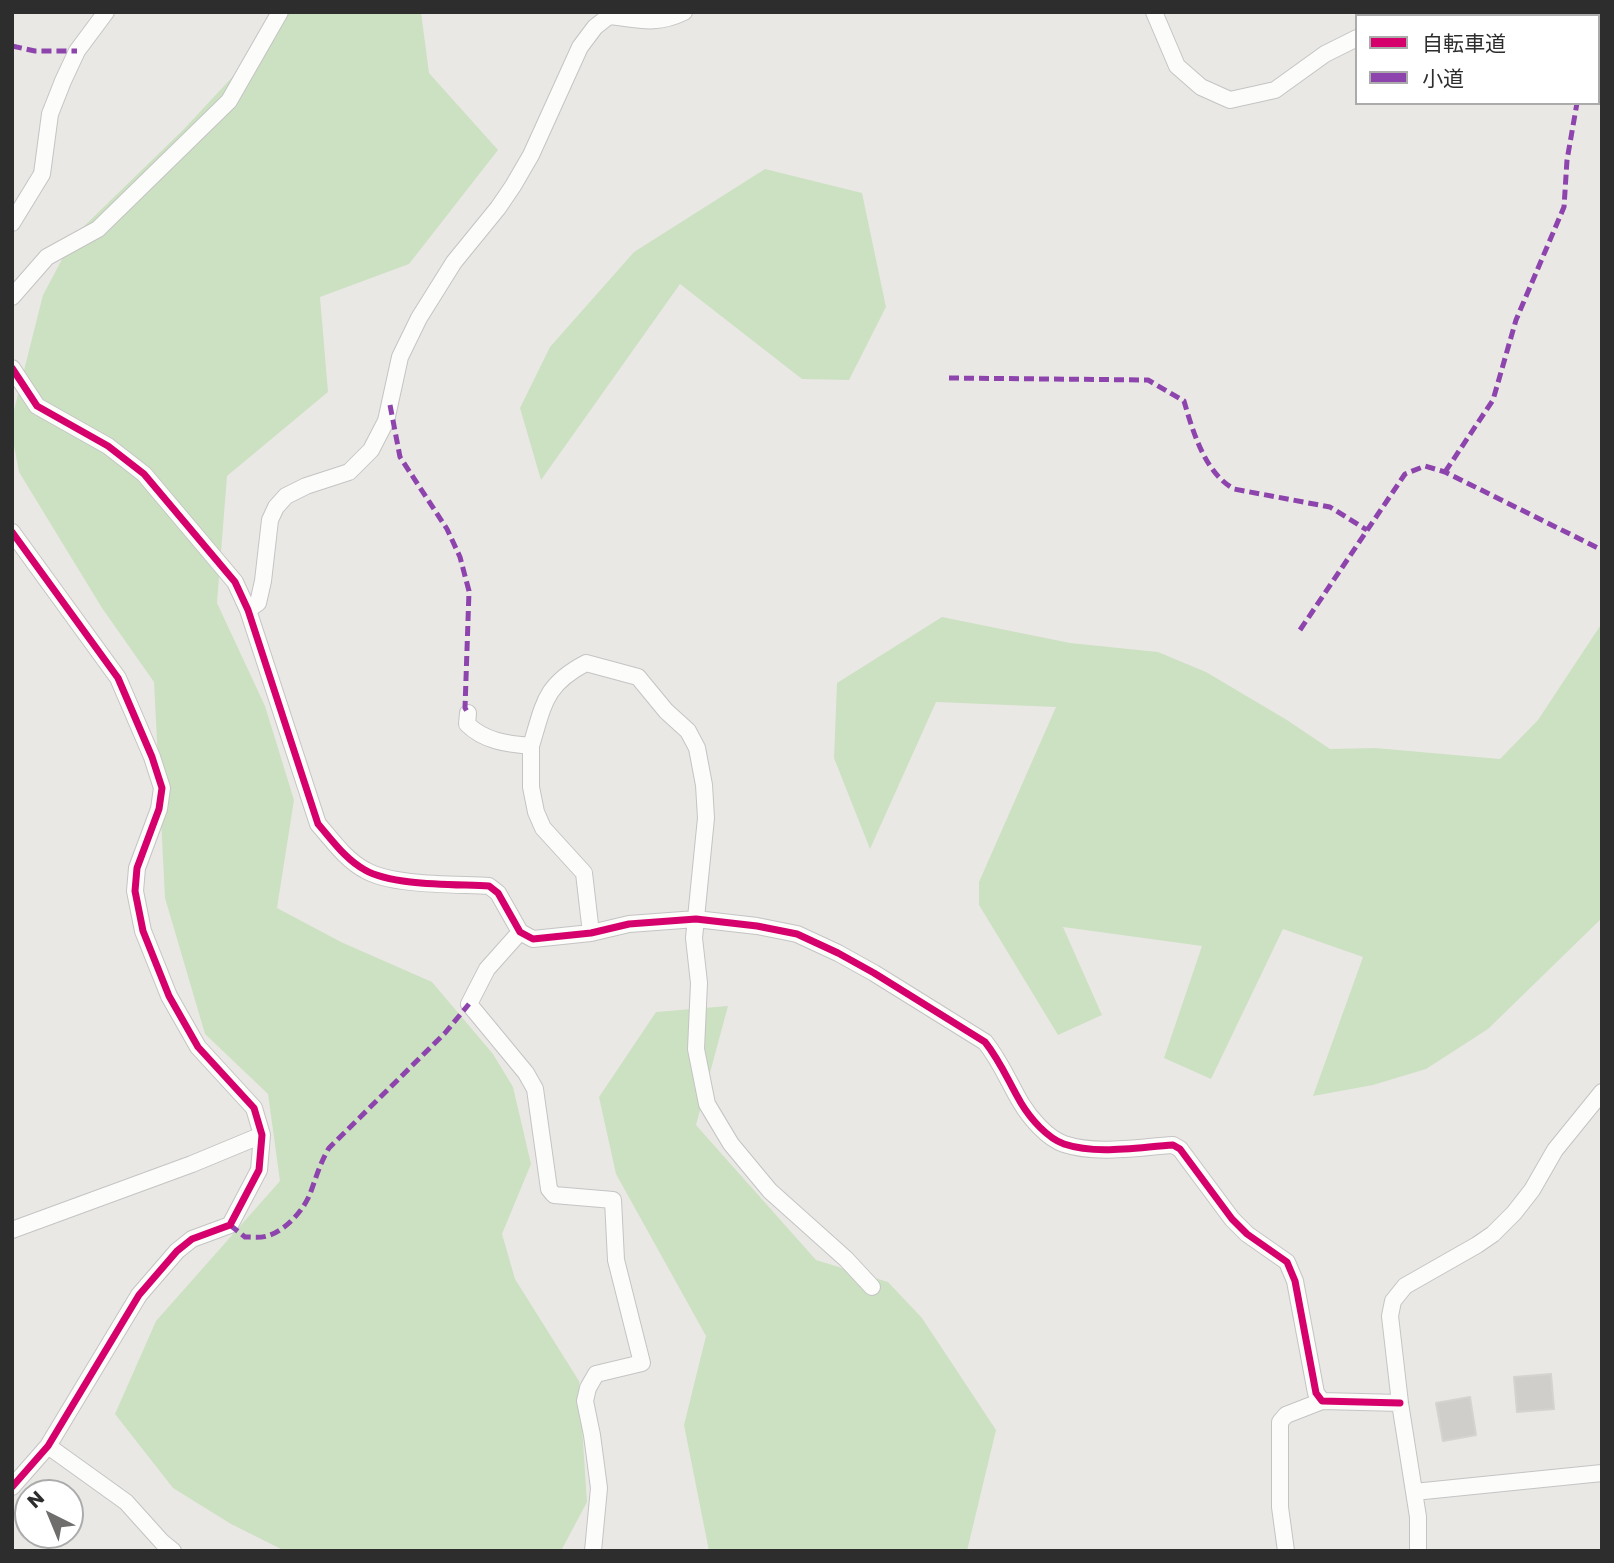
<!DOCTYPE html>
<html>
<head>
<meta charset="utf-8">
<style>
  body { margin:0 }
  #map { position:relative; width:1614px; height:1563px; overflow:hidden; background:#eae8e5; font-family:Poppins,"Noto Sans JP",sans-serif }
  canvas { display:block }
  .frame { position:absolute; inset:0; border:14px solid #2d2d2d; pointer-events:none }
  .legend { position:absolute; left:1355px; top:14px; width:245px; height:91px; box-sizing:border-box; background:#fff; border:2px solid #ababab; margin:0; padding:9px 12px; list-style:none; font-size:21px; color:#2d2d2d }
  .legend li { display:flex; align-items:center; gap:14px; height:35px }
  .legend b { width:35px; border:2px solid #ababab }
  .north { position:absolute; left:14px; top:1479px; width:70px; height:70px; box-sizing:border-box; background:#fff; border:2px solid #ababab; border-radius:50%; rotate:317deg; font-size:19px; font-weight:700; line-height:28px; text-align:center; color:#2d2d2d }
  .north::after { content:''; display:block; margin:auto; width:24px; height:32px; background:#6f6e6d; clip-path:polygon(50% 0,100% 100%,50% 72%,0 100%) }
</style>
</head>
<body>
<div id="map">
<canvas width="1614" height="1563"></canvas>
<div class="frame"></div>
<ul class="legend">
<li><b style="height:9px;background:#d6006c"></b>自転車道</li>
<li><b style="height:9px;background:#8e44ad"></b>小道</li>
</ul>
<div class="north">N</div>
</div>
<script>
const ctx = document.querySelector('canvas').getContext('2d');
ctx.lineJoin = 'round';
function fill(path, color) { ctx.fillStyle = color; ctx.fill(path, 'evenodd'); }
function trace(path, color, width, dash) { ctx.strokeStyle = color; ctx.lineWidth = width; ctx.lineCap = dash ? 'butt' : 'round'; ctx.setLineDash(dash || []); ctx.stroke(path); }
const green = new Path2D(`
  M287 12H421L429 73 498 150 409 264 320 297 328 392 227 476 217 603 265 706 294 800 277 908 341 942 432 982 493 1054 513 1087 531 1164 502 1234 515 1279 579 1381 587 1502 561 1551H285L231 1524 173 1488 115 1414 156 1321 280 1181 268 1094 205 1034 165 898 154 682 102 608 19 472 12 435V418L43 295 75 235 184 129 277 29Z
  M765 169 862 193 886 307 849 380 802 379 680 284 541 480 520 408 550 347 634 252Z
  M942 617 1070 643 1158 652 1206 672 1287 720 1330 749 1375 748 1500 759 1538 720 1602 623V918L1488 1029 1426 1069 1373 1085 1313 1096 1363 957 1283 929 1211 1079 1164 1058 1202 946 1063 927 1102 1015 1058 1035 979 905V882L1056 707 936 702 870 849 834 758 837 683Z
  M728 1006 696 1125 816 1260 888 1282 922 1318 996 1430 967 1551H709L684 1425 706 1336 616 1174 599 1097 656 1012Z`);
const building = new Path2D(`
  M1551 1374 1554 1409 1517 1412 1514 1377Z
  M1470 1397 1476 1435 1443 1441 1436 1403Z`);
const street = new Path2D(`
  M1154 12 1177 66 1201 87 1230 100 1275 90 1325 54 1357 38
  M1598 73H1602
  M12 223 42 174 50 114 63 81 77 51 106 12
  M12 297 47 257 98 229 229 101 280 12
  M12 368 37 406 108 446 144 474 235 582 248 610 318 824C332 840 346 860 365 870 392 886 456 884 489 886L498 893 520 932 533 939 591 933 629 924 696 919 757 926 797 934 838 953 874 973 985 1042C1001 1062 1008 1081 1021 1103 1030 1118 1047 1138 1064 1144 1097 1155 1139 1147 1173 1145L1180 1149 1232 1219 1247 1234 1287 1262 1295 1281 1316 1393 1322 1401 1400 1403
  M12 532 118 678 152 757 162 788 159 809 137 868 135 891 143 931 169 996 198 1047 254 1108 262 1135 259 1170 230 1225 192 1239 177 1251 139 1295 48 1446 12 1487
  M248 610 258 603 263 581 270 520 276 507 286 496 306 486 349 472 371 450 386 421 400 357 419 318 454 262 498 208 513 186 531 155 580 47 595 27 609 16C638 19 655 26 684 12
  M468 713 467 724C484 741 507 744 531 746V787L536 812 543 828 584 873 591 933
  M531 746C544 704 544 685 586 663L638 677 666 711 688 731 697 748 704 785 706 818 694 938 699 983 696 1049 707 1104 731 1144 770 1191 846 1259 872 1287
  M520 932 487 969 469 1004 526 1073 535 1089 549 1189 554 1195 613 1200 616 1260 642 1363 596 1374 588 1388 585 1401 592 1435 599 1488 593 1551
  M12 1230 192 1164 262 1135
  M48 1446 126 1502 162 1542 173 1551
  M1414 1492 1602 1473
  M1286 1551 1280 1507V1422L1286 1415 1322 1401
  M1418 1551V1517L1400 1403 1390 1316 1393 1301 1405 1286 1477 1245 1493 1234 1514 1213 1532 1190 1555 1150 1602 1092`);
const quiet = new Path2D(`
  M12 46 35 51H77
  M949 378 1148 380 1184 401C1193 432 1205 473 1234 489L1330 507 1367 530
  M390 405 400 457 447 529 460 557 469 591 465 708 468 713
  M1445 472 1493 400 1516 320 1564 207 1567 160 1577 103
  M1300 630 1405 474 1425 466 1445 472 1602 550
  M230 1225 245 1237C252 1237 260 1238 267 1236 285 1231 303 1211 310 1194 316 1178 320 1163 329 1148L445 1033 469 1004`);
const cycleway = new Path2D(`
  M12 368 37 406 108 446 144 474 235 582 248 610 318 824C332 840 346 860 365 870 392 886 456 884 489 886L498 893 520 932 533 939 591 933 629 924 696 919 757 926 797 934 838 953 874 973 985 1042C1001 1062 1008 1081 1021 1103 1030 1118 1047 1138 1064 1144 1097 1155 1139 1147 1173 1145L1180 1149 1232 1219 1247 1234 1287 1262 1295 1281 1316 1393 1322 1401 1400 1403
  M12 532 118 678 152 757 162 788 159 809 137 868 135 891 143 931 169 996 198 1047 254 1108 262 1135 259 1170 230 1225 192 1239 177 1251 139 1295 48 1446 12 1487`);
fill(green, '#cce1c2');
fill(building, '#cfcecb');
trace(building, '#d5d3d0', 2);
trace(street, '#c4c4c4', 18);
trace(street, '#fcfcfb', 16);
trace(quiet, '#8e44ad', 5, [10, 5]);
trace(cycleway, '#d6006c', 7);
</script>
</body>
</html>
